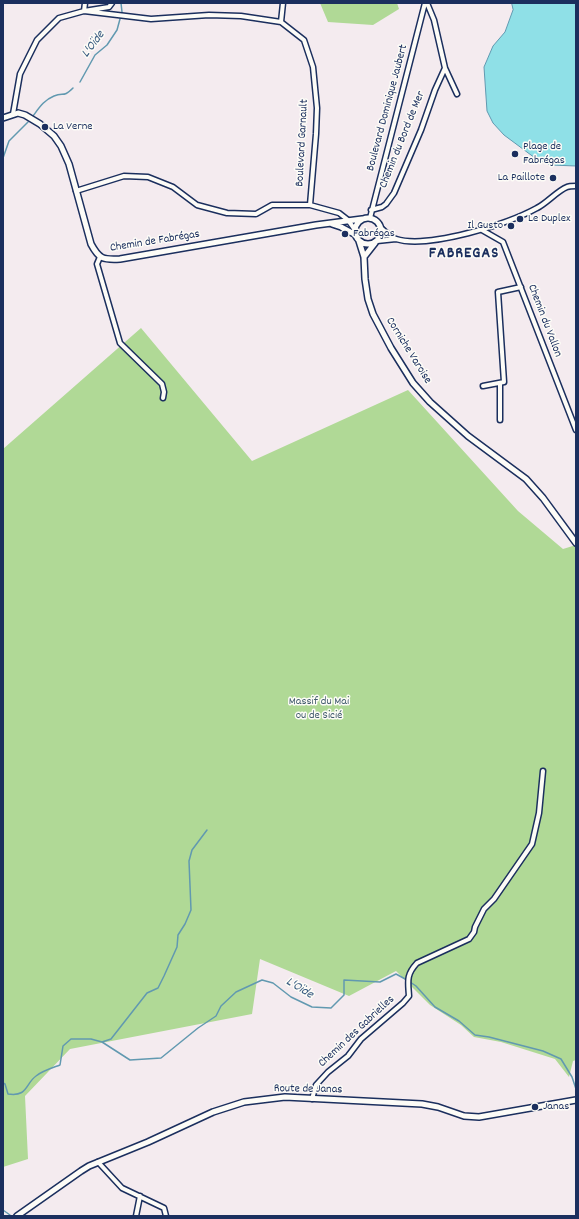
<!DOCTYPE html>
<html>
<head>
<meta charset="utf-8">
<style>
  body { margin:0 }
  #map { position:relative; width:579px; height:1219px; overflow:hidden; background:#f4ebef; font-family:Dekko,sans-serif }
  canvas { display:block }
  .frame { position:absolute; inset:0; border:4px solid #1b2f5e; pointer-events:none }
</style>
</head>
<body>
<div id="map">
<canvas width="579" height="1219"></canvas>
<div class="frame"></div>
</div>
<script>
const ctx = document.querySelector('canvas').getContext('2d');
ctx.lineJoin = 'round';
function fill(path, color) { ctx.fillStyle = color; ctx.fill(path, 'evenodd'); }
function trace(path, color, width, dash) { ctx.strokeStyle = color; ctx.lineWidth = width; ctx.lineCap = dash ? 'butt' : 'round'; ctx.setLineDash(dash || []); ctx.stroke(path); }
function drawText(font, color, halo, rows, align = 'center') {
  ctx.font = font + ' Dekko,sans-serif'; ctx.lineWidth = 3; ctx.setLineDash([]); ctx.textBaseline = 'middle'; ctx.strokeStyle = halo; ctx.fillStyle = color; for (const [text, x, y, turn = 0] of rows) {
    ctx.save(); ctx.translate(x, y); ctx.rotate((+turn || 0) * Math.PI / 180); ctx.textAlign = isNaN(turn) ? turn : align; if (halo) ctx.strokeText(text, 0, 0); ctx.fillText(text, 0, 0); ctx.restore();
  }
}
const green = new Path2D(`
  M320 3H397L399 9 373 25 328 22Z
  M141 328 252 461 408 390 518 511 563 549 576 545V1060L573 1061 569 1077 555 1059 501 1042 474 1037 461 1025 430 1005 396 971 349 996 260 959 252 1014 70 1049 25 1096 28 1159 3 1167V449Z`);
const water = new Path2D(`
  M512 3H576V166L551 165 535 158 504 135 493 123 487 111 484 67 493 46 505 32 513 10Z`);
const stream = new Path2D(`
  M121 3 122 12
  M80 82 95 55 107 45 117 30 120 19
  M33 116C39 108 44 100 54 96 64 92 63 98 73 88
  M3 158 9 141 28 122
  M410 982 416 986 435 1007 459 1021 475 1035 489 1037 543 1051 561 1059 572 1077 576 1089
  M102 1042 111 1039 147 993 158 988 164 976 177 947 178 935 185 924 191 910 189 861 192 850 207 830
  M3 1083 5 1084 8 1094C28 1097 25 1084 36 1076 42 1071 52 1068 60 1065L63 1046 71 1039H91L102 1042 130 1060 161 1058 198 1028 216 1016 221 1006 236 992 262 980 273 983 291 997 312 1007 331 1008 344 995V980L380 982 396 974 407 980
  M3 1210 10 1215`);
const minor = new Path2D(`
  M85 3 84 11 109 7 112 3
  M281 22 283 3
  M445 68 457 94
  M13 114 20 74 37 40 59 18 84 11 151 19 209 15 241 16 281 22 304 40 313 67 317 108 316 134 310 205
  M76 191 124 176 148 177 173 187 197 205 227 213 256 214 272 205H310L339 213 348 220 355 230
  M371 210 382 207 386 204 394 193 421 130 435 90 445 68 434 20 427 3
  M370 218 425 3
  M381 228C386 232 390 237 396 239 428 249 508 224 537 208 547 203 557 191 567 187 569 186 573 186 576 186
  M482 230 503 242 576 430
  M377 241 396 239
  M100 257 97 264 120 343 162 384 164 392 163 398
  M500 383V420
  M483 386 504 382 498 292 521 287
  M312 1099 316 1085 328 1072 348 1056 361 1039 403 1003 409 996C408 981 406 975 417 963L469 939 474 932 475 927 484 909 494 899 532 844 539 813 543 771
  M98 1162 122 1188 164 1208 166 1216
  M136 1216 140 1196`);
const tertiary = new Path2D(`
  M3 118 18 113 25 115 40 124 54 136 61 146 69 164 91 244C99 259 103 260 120 259L316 225 362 219
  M355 231a13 13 0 1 1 26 0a13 13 0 1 1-26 0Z
  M332 224 341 227 356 235
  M359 241 364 257 365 279 368 299 373 314 391 348 413 383 430 402 468 436 526 479 543 498 576 543
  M364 257 375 243
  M17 1216 81 1171 89 1166 148 1142 213 1112 244 1102 285 1097 422 1104 438 1107 464 1116 479 1117 576 1100`);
const markers = [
  [45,127,4,"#1b2f5e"],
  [515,154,4,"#1b2f5e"],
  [553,178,4,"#1b2f5e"],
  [520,219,4,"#1b2f5e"],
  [511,226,4,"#1b2f5e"],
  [345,234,4,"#1b2f5e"],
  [535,1107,4,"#1b2f5e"]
];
const streetNames = [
  ["Boulevard Dominique Jaubert",388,108,-75],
  ["Chemin du Bord de Mer",403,140,-68],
  ["Boulevard Garnault",303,143,-87],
  ["Chemin de Fabrégas",155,242,-9],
  ["Chemin du Vallon",544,321,69],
  ["Corniche Varoise",408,351,58],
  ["Chemin des Gabrielles",357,1032,-43],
  ["Route de Janas",308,1090,1]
];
const poiNames = [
  ["La Verne",53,127],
  ["Plage de",523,147],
  ["Fabrégas",523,161],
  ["La Paillote",545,178,"right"],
  ["Le Duplex",528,219],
  ["Il Gusto",503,226,"right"],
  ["Fabrégas",353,234],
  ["Janas",543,1107]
];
const parkNames = [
  ["Massif du Mai",319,702],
  ["ou de Sicié",319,716]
];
const waterNames = [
  ["L'Oïde",94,45,-53],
  ["L'Oïde",299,989,31]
];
const districtNames = [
  ["FABREGAS",464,255]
];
fill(green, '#b0d996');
fill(water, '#8fe0e7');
trace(water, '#6199b0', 1);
trace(stream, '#6199b0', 1.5);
trace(minor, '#1b2f5e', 7);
trace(tertiary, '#1b2f5e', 8);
trace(minor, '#fdfcf7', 4);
trace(tertiary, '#fdfcf7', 5);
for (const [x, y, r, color] of markers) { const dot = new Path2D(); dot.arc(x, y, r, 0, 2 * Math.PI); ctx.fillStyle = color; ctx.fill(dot); trace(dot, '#fdfcf7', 1.5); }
drawText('12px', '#1b2f5e', '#fdfcf7', streetNames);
drawText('12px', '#1b2f5e', '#fdfcf7', poiNames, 'left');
drawText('12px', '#405a6c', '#fdfcf7', parkNames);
drawText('italic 13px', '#385b80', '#fdfcf7', waterNames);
ctx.letterSpacing = '1px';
drawText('bold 16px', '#1b2f5e', '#fdfcf7', districtNames);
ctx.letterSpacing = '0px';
</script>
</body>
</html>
